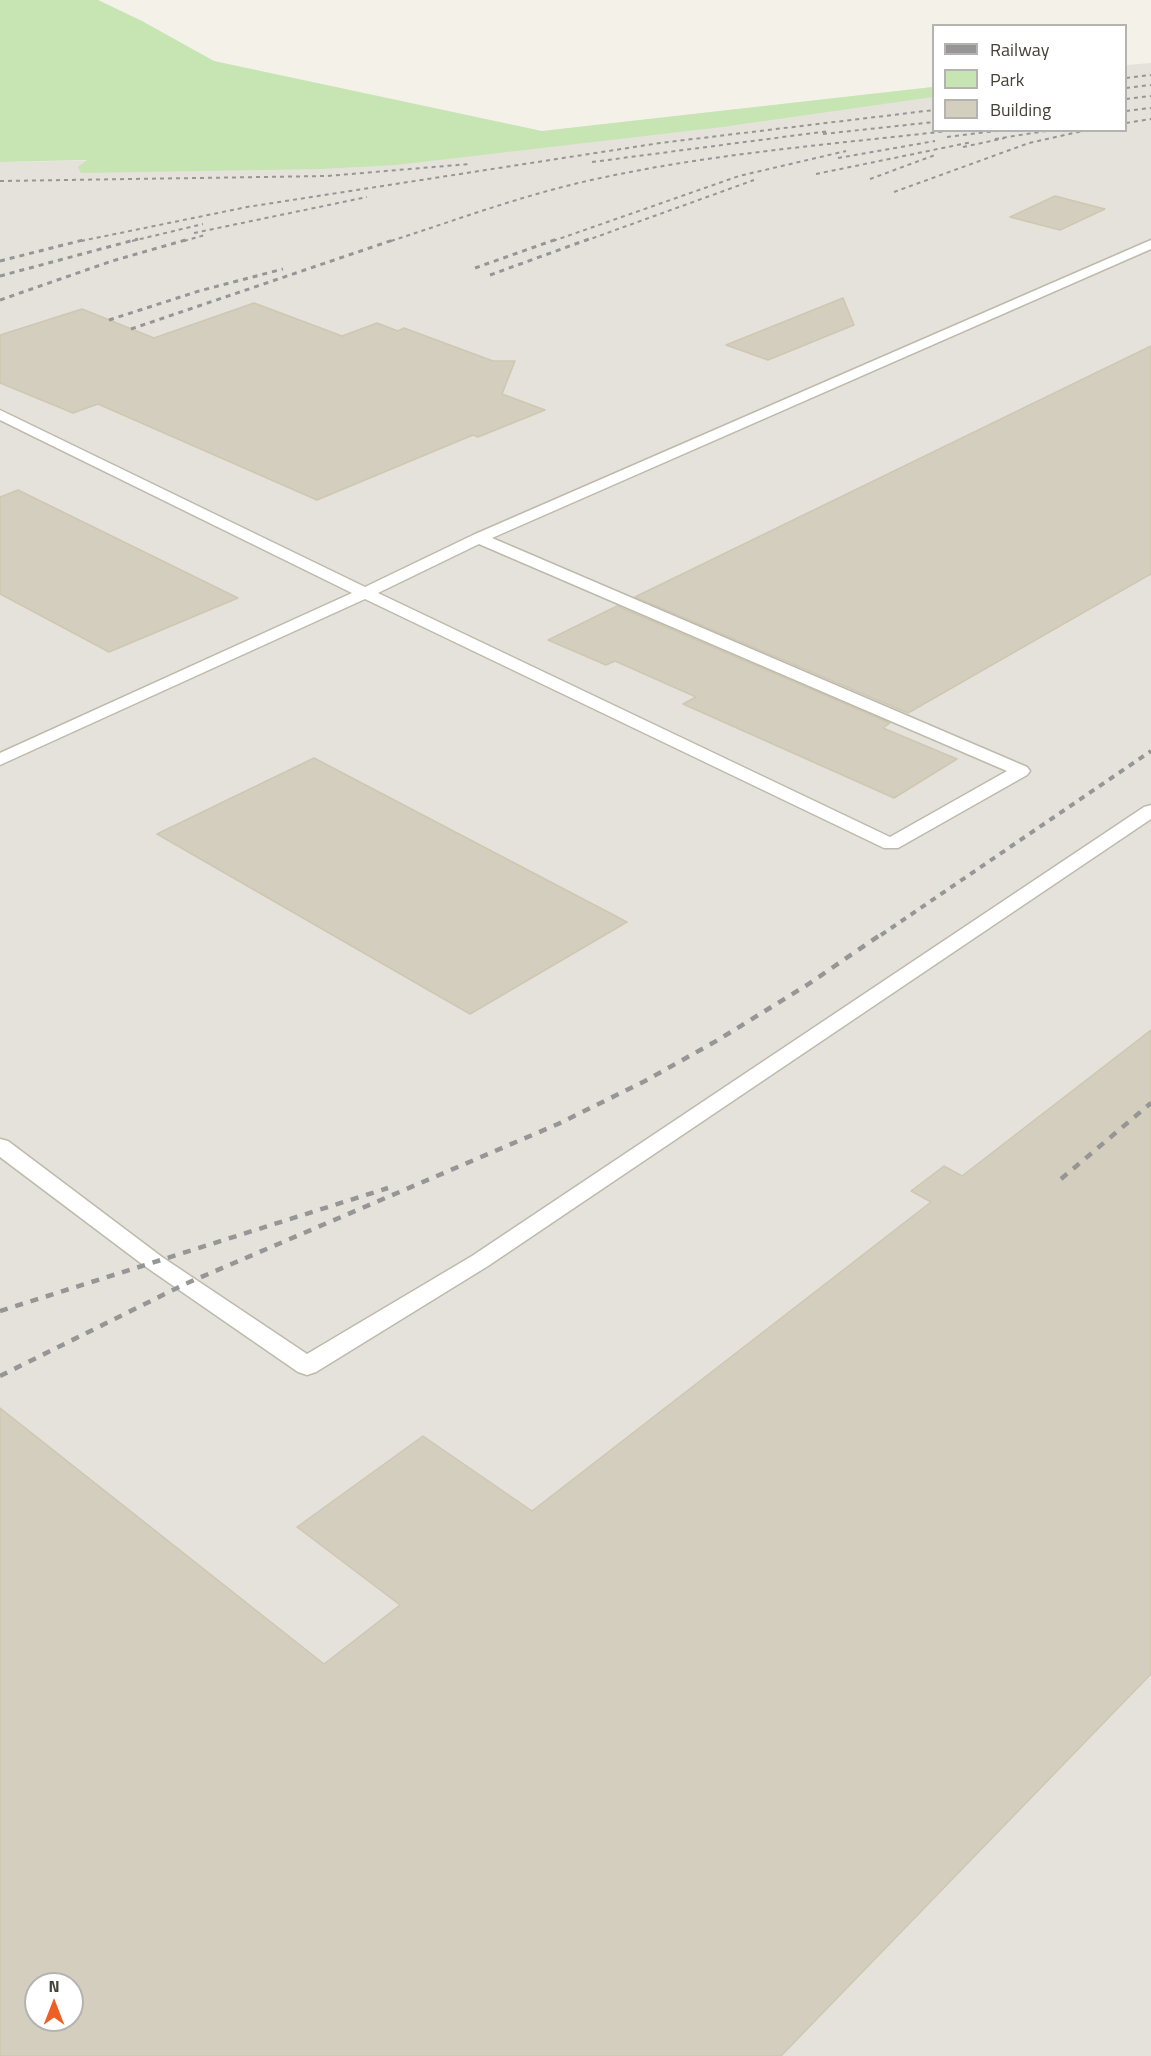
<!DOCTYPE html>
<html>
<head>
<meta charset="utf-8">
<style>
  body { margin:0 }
  #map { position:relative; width:1151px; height:2056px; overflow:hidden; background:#f3f1e8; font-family:"Titillium Web",sans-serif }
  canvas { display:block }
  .legend { position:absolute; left:932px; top:24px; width:195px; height:108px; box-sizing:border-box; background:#fff; border:2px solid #b5b3af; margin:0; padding:8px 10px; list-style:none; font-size:18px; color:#454237 }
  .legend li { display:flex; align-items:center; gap:12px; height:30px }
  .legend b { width:30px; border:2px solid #b5b3af }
  .north { position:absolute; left:24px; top:1972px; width:60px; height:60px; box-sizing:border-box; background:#fff; border:2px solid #b5b3af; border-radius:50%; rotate:0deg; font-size:16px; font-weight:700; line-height:24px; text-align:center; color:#454237 }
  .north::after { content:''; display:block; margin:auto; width:21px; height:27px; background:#ec5f25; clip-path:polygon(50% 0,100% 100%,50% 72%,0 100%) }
</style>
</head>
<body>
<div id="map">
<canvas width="1151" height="2056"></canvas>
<ul class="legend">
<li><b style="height:8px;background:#969696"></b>Railway</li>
<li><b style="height:16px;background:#c7e4b3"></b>Park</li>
<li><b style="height:16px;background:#d4cebe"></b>Building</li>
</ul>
<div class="north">N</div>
</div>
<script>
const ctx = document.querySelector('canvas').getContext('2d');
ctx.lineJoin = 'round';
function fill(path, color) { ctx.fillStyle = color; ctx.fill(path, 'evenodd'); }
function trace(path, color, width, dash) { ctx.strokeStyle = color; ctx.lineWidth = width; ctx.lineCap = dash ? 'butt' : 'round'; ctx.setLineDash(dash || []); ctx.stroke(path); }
const industrial = new Path2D(`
  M1151 63V2056H0V162L323 156 933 87 934 130H1126V65ZM36 1984H72V2020H36Z`);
const green = new Path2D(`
  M0 0H98L142 21 214 61 542 131 933 87V97L722 127 396 165 321 169 81 173 78 167 87 160 0 162Z`);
const building = new Path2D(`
  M1055 196 1105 209 1060 230 1010 217Z
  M843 298 854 325 768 360 726 345Z
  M254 303 342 336 377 323 398 331 404 328 493 361H515L502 394 545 410 478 437 473 435 317 500 98 404 73 413 0 383V335L82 309 154 338Z
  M1151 346V574L908 713 635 597Z
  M18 490 238 598 109 652 0 594V497Z
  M617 606 890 723 883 728 957 759 894 798 683 704 696 697 615 661 606 665 548 640Z
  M314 758 627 922 470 1014 157 834Z
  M1151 1030V1674L781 2056H0V1408L324 1664 400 1605 297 1527 423 1436 532 1511 931 1202 911 1191 944 1166 962 1176ZM36 1984H72V2020H36Z`);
const service = new Path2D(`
  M1151 240V249L492 538 1027 767 1030 771 1027 775 898 848H884L365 599 0 765V753L352 593 0 420V410L365 587 473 535ZM479 544 1007 771 890 837 378 593Z
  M1151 805V819L488 1266 316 1372 307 1375 298 1372 146 1267 0 1157V1139L8 1141 162 1257 307 1354 472 1256 1144 807Z`);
const railFar3 = new Path2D(`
  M1126 78 1151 75
  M1126 88 1151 85
  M1126 99 1151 96
  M1126 111 1151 108
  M1126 123 1151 119
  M823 134 934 122
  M947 137 1004 130
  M995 139 1052 130
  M963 147 1005 138
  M838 158 935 141
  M592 162 829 131
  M816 174 972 142
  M870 179 935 155
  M0 181 327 176 469 164
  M894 192 1029 143 1087 130
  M194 233 367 197
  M81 241 247 207 660 143 934 110
  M132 241 203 224
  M184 241 205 235
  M391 241C459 219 526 194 596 179 714 153 836 144 956 130
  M553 241 739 176 846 151
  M585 241 754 180`);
const railFar2 = new Path2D(`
  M0 261 87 239
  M475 268 557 239
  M490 275 589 239
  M0 276 138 239
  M0 300 112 261 189 239
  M109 320 199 291 283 269
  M131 329 396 239`);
const railFar1 = new Path2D(`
  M881 935 1151 751`);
const rail = new Path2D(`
  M1061 1179 1151 1103
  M0 1311 388 1188
  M0 1376 185 1284 558 1124 645 1081 718 1040 807 985 883 933`);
fill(industrial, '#e5e2dc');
fill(green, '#c7e4b3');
fill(building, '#d4cebe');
trace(building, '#cec7b1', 1.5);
trace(service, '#bebaab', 3);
fill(service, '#fff');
trace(railFar3, '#969696', 2, [4, 4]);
trace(railFar2, '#969696', 3, [5, 5]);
trace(railFar1, '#969696', 4, [6, 6]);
trace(rail, '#969696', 4.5, [8, 8]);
</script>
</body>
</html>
